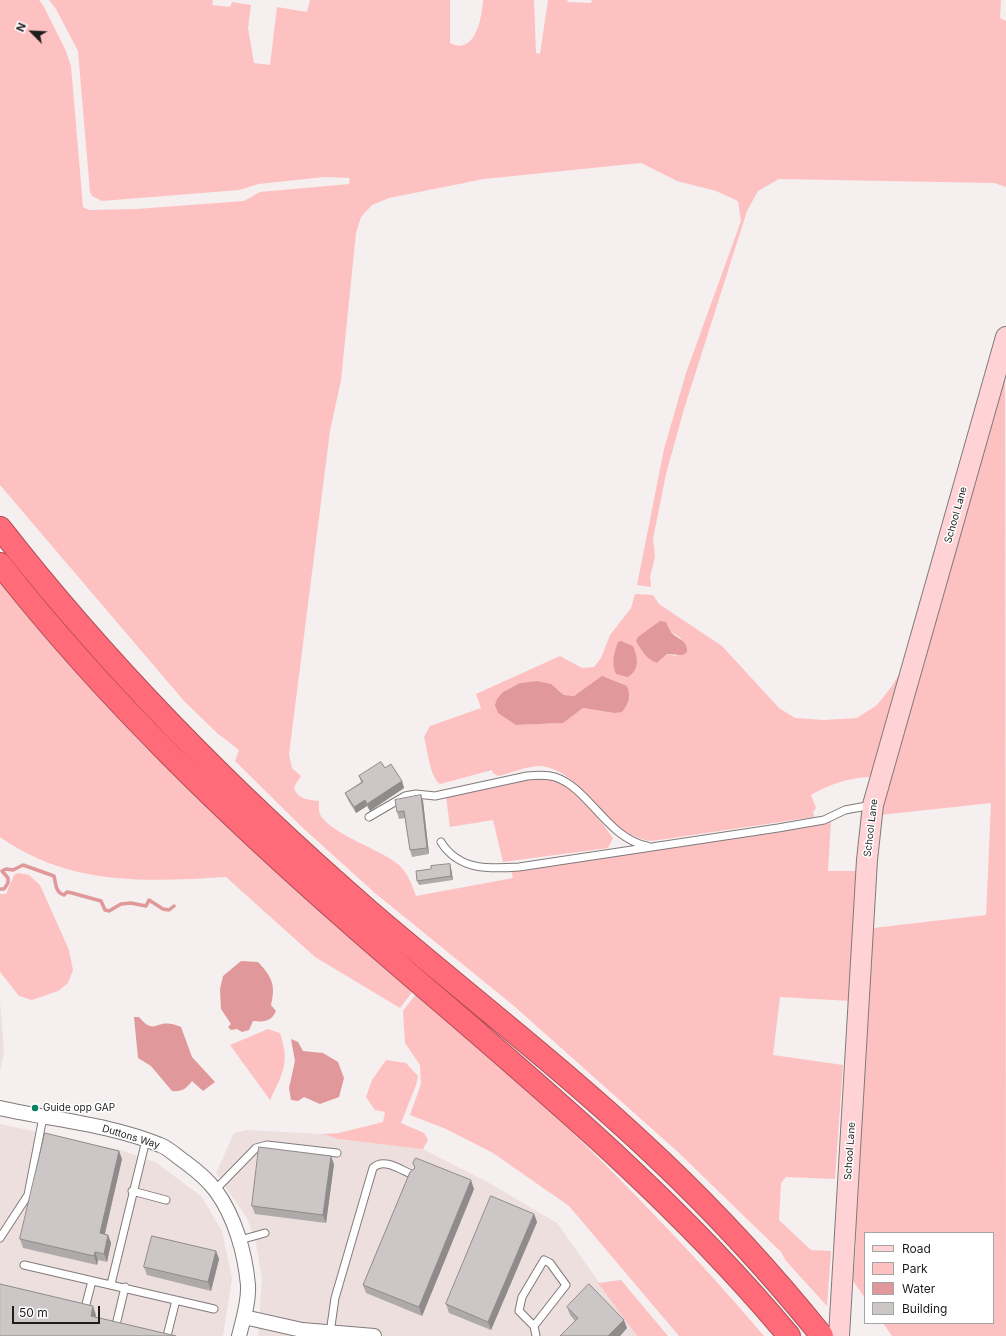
<!DOCTYPE html>
<html>
<head>
<meta charset="utf-8">
<style>
  body { margin:0 }
  #map { position:relative; width:1006px; height:1336px; overflow:hidden; background:#f5efef; font-family:Inter,sans-serif }
  canvas { display:block }
  .legend { position:absolute; left:864px; top:1232px; width:130px; height:92px; box-sizing:border-box; background:#fff; border:1px solid #a5a4a4; margin:0; padding:5px 7px; list-style:none; font-size:12px; color:#1f1c1c }
  .legend li { display:flex; align-items:center; gap:8px; height:20px }
  .legend b { width:20px; border:1px solid #a5a4a4 }
  .north { position:absolute; left:12px; top:12px; width:40px; height:40px; -webkit-text-stroke:3px #fff; paint-order:stroke; rotate:294deg; font-size:11px; font-weight:700; line-height:16px; text-align:center; color:#1f1c1c }
  .north::after { content:''; display:block; margin:auto; width:14px; height:18px; background:#1f1c1c; clip-path:polygon(50% 0,100% 100%,50% 72%,0 100%) }
  .scale { position:absolute; left:12px; top:1306px; width:88px; height:18px; box-sizing:border-box; border:2px solid #1f1c1c; border-top:0; padding-left:5px; font-size:12px; line-height:14px; white-space:nowrap; color:#1f1c1c; -webkit-text-stroke:3px #fff; paint-order:stroke }
</style>
</head>
<body>
<div id="map">
<canvas width="1006" height="1336"></canvas>
<ul class="legend">
<li><b style="height:5px;background:#ffd3d6"></b>Road</li>
<li><b style="height:11px;background:#fec1c2"></b>Park</li>
<li><b style="height:11px;background:#e1989a"></b>Water</li>
<li><b style="height:11px;background:#ccc6c6"></b>Building</li>
</ul>
<div class="north">N</div>
<div class="scale">50 m</div>
</div>
<script>
const ctx = document.querySelector('canvas').getContext('2d');
ctx.lineJoin = 'round';
function fill(path, color) { ctx.fillStyle = color; ctx.fill(path, 'evenodd'); }
function trace(path, color, width, dash) { ctx.strokeStyle = color; ctx.lineWidth = width; ctx.lineCap = dash ? 'butt' : 'round'; ctx.setLineDash(dash || []); ctx.stroke(path); }
function drawText(font, color, halo, rows, align = 'center') {
  ctx.font = font + ' Inter,sans-serif'; ctx.lineWidth = 3; ctx.setLineDash([]); ctx.textBaseline = 'middle'; ctx.strokeStyle = halo; ctx.fillStyle = color; for (const [text, x, y, turn = 0] of rows) {
    ctx.save(); ctx.translate(x, y); ctx.rotate((+turn || 0) * Math.PI / 180); ctx.textAlign = isNaN(turn) ? turn : align; if (halo) ctx.strokeText(text, 0, 0); ctx.fillText(text, 0, 0); ctx.restore();
  }
}
const built = new Path2D(`
  M0 1000 4 1052 0 1071Z
  M0 1124 120 1150 155 1162 201 1196 222 1231 232 1278 223 1336H0Z
  M247 1130 322 1134 338 1139 415 1147 423 1149 491 1184 557 1223 637 1336H258L262 1279 256 1243 247 1218 216 1173 234 1133Z`);
const green = new Path2D(`
  M0 0H39L43 5 66 51 71 66 83 207 89 210 136 209 244 201 260 192 349 184 350 178 324 177 259 184 239 190 102 201 92 196 90 192 78 51 56 9 49 0H213L212 5 230 7 232 2 251 5 248 28 254 63 270 65 277 7 307 12 310 0H450V43C475 56 482 18 483 0H534L536 53 540 54 548 0H567L568 2 591 3 592 0H1001L1000 18 1006 21V187L994 183 779 179 758 191 747 211 684 409 666 474 653 539 655 557 650 577 651 587 637 585 664 449 686 373 741 221 738 201 716 191 677 181 641 163 484 179 389 198 372 205 361 217 356 233 341 380 330 431 289 754 292 768 301 776 294 787C296 799 309 800 319 801 319 804 319 808 319 811 323 832 384 850 400 866 408 874 412 885 416 896L513 878 511 870 831 821 828 871H857L850 1001 780 997 773 1055 843 1065 835 1179 786 1177 781 1183 779 1220 811 1250 831 1251 827 1306 786 1261 781 1252 678 1152 514 1006 375 893 303 828 235 761 239 750 217 733 184 701 0 485Z
  M1005 375 1006 1336H892L883 1323H993V1233H865V1298L853 1281 856 1242H852L873 928 986 915 991 803 880 815Z
  M0 582 67 661 140 742 312 905 413 991 400 1008 315 957 226 877C146 882 69 886 0 837Z
  M635 594 653 595 659 604 722 646 779 708 795 718 824 720 857 718 877 705 892 686 900 673 870 777C848 778 830 784 811 795L816 808 813 812 814 817 652 841C604 837 584 769 540 766 527 766 511 773 498 776L493 773 492 770 440 784C429 775 428 751 424 737L430 726 481 708 476 694 560 656 582 668 594 667 601 658 610 635 631 608ZM670 631 681 638 676 656 667 654 657 663ZM537 681 559 690 564 695 574 696 586 689 614 713 583 708 562 723 516 725 503 692 520 683Z
  M536 778C542 778 548 778 554 780 574 789 601 820 613 838L608 848 503 862 493 820 450 827 446 797Z
  M18 873 29 875 40 885 69 950 73 970 68 983 58 991 32 1000 19 996 0 972V894H6L14 875Z
  M416 994C448 1021 482 1047 513 1076 601 1158 686 1244 764 1336H679L569 1206 493 1153 446 1129 410 1115 421 1084 420 1065 405 1043 403 1011Z
  M268 1029 280 1033C290 1063 283 1073 270 1100L230 1045Z
  M386 1060 406 1063 418 1076 416 1085 401 1123 424 1133 428 1140 423 1149 338 1139 322 1134 339 1133 383 1122 385 1112 375 1110 366 1097 372 1080Z
  M621 1280 668 1336H637L598 1283Z`);
const water = new Path2D(`
  M660 621 666 622C667 625 669 629 671 632 677 639 688 640 687 652L683 655 667 654 657 663C646 659 642 651 636 641L638 637Z
  M621 641 633 646C638 658 640 669 628 677L616 674C611 662 614 653 618 642Z
  M602 676 627 686C631 696 629 703 622 712L614 713 583 708 563 723 516 725 498 713 495 705 497 699 503 692 520 683 537 681 551 684 564 695 574 696Z
  M241 961 258 962C272 977 276 985 271 1005L276 1011C271 1022 264 1022 253 1021L249 1030 242 1032 237 1029 231 1030 228 1027 231 1024 221 1009 220 989 223 976Z
  M134 1017H139C154 1035 155 1021 171 1024 174 1024 178 1026 181 1027L192 1057 215 1082 203 1091 192 1081C186 1089 182 1092 172 1091L151 1066 138 1058Z
  M291 1039 298 1042 303 1051 323 1053 338 1062 344 1078 339 1097 320 1104 304 1097 298 1101 291 1100 289 1088 295 1061Z`);
const stream = new Path2D(`
  M0 889H4L8 883V878L2 871 6 869 13 870 23 865 54 876C56 884 55 892 64 895L67 892 72 893 101 901 105 910 109 911 121 904 131 903 146 906 149 900 163 909 169 910 174 906`);
const service = new Path2D(`
  M369 817 405 796 416 794 435 796 527 776C536 775 546 774 555 777 589 788 607 838 647 846
  M441 842C459 871 490 869 519 867L778 828 824 820 845 810 872 805
  M215 1190 256 1148 267 1145 337 1153
  M132 1191 166 1200
  M0 1238 28 1195 43 1117
  M240 1240 265 1233
  M24 1265 214 1309
  M111 1284 146 1140
  M85 1308 92 1281
  M116 1325 125 1287
  M534 1326 566 1285 550 1263 544 1260 522 1297 519 1311 534 1326 536 1336
  M330 1333 335 1298 373 1168C384 1157 401 1170 413 1175
  M167 1336 176 1300`);
const minor = new Path2D(`
  M0 1108C53 1120 109 1124 160 1145 169 1148 177 1157 185 1162 196 1170 208 1180 216 1191 235 1217 245 1253 248 1285 249 1302 243 1320 239 1336
  M244 1317 302 1330 374 1336`);
const secondary = new Path2D(`
  M839 1336 867 860 873 805 1006 337`);
const motorway = new Path2D(`
  M0 528C110 669 235 795 370 912 467 995 569 1073 661 1161 719 1216 772 1274 822 1336
  M0 564C105 698 229 817 357 929 506 1059 662 1183 789 1336`);
const wall = new Path2D(`
  M385 768 402 781 404 788 370 811 367 806 356 813 348 800 345 793 361 782 359 776Z
  M421 795 423 801 429 854 412 857 410 850 405 818 399 819 397 812Z
  M450 864 451 868 453 880 419 885 417 881Z
  M122 1159 105 1234 108 1235 111 1243 107 1262 98 1260 97 1265 23 1248 20 1239Z
  M334 1164 326 1223 255 1214 252 1206Z
  M474 1189 422 1316 366 1293 363 1285Z
  M534 1214 537 1222 491 1330 449 1313 446 1304Z
  M216 1251 219 1259 211 1291 147 1275 144 1267Z
  M567 1307 627 1328 620 1336H560L575 1321 570 1315Z`);
const shadedWall = new Path2D(`
  M402 781 404 788 370 811 367 804Z
  M421 795 423 801 429 854 427 848Z
  M365 800 367 806 356 813 354 807Z
  M450 864 451 868 453 880 451 876Z
  M119 1151 122 1159 103 1241 100 1233Z
  M331 1156 334 1164 326 1223 323 1215Z
  M471 1180 474 1189 422 1316 419 1307Z
  M534 1214 537 1222 491 1330 488 1322Z
  M108 1235 111 1243 107 1262 104 1254Z
  M216 1251 219 1259 211 1291 208 1282Z
  M95 1252 98 1260 97 1265 94 1256Z
  M93 1306 96 1315 94 1325 91 1316Z
  M624 1320 627 1328 620 1336H608Z`);
const building = new Path2D(`
  M381 762 385 768 391 764 402 781 367 804 365 800 354 807 345 793 363 782 359 776Z
  M421 795 427 848 410 850 404 811 397 812 395 800Z
  M450 864 451 876 417 881 416 871 431 869V866Z
  M45 1133 119 1151 100 1233 108 1235 104 1254 95 1252 94 1256 20 1239Z
  M259 1147 331 1156 323 1215 252 1206Z
  M416 1158 471 1180 419 1307 363 1285 410 1172 415 1168 413 1163Z
  M491 1196 534 1214 488 1322 446 1304Z
  M152 1236 216 1251 208 1282 144 1267Z
  M0 1284 93 1306 91 1316 176 1336H0Z
  M589 1284 624 1320 608 1336H560L578 1318 567 1307Z`);
const markers = [
  [35,1108,4,"#02805f"]
];
const streetNames = [
  ["School Lane",956,515,-74],
  ["School Lane",871,828,-83],
  ["Duttons Way",131,1137,17],
  ["School Lane",850,1151,-86]
];
const poiNames = [
  ["Guide opp GAP",43,1108]
];
fill(built, '#eedfdf');
fill(green, '#fec1c2');
fill(water, '#e1989a');
trace(stream, '#e1989a', 3.5);
trace(service, '#807a7a', 9);
trace(minor, '#807a7a', 16);
trace(secondary, '#807a7a', 22);
trace(motorway, '#b14f58', 24);
trace(service, '#fff', 7);
trace(minor, '#fff', 14);
trace(secondary, '#ffd3d6', 20);
trace(motorway, '#ff6b78', 22);
fill(wall, '#afaaaa');
fill(shadedWall, '#8f8b8b');
fill(building, '#ccc6c6');
trace(building, '#8f8b8b', 1);
for (const [x, y, r, color] of markers) { const dot = new Path2D(); dot.arc(x, y, r, 0, 2 * Math.PI); ctx.fillStyle = color; ctx.fill(dot); trace(dot, '#fff', 1.5); }
drawText('10px', '#1f1c1c', '#fff', streetNames);
drawText('10px', '#1f1c1c', '#fff', poiNames, 'left');
</script>
</body>
</html>
